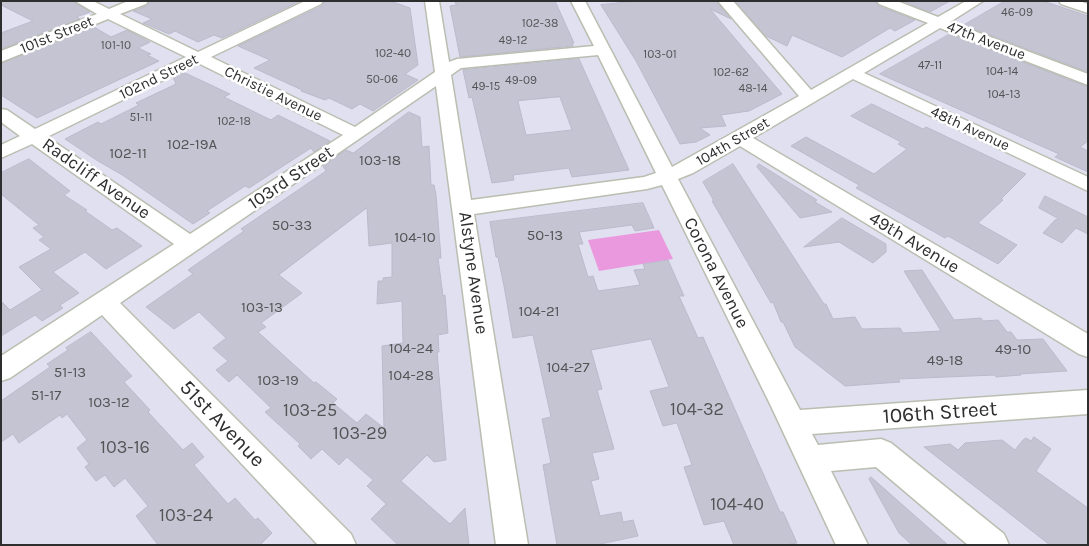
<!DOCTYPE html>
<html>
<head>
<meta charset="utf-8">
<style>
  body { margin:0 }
  #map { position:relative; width:1089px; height:546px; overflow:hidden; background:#e1e0f0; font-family:Karla,sans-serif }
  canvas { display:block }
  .frame { position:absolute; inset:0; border:2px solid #2e2e2e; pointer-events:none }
</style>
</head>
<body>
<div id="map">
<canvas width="1089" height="546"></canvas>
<div class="frame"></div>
</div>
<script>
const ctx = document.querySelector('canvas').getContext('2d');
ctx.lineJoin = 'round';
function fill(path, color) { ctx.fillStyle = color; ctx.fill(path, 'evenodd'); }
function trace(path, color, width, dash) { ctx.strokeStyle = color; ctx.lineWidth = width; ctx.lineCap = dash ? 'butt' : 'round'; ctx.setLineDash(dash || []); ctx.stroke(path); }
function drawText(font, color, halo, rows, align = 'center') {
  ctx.font = font + ' Karla,sans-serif'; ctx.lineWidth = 5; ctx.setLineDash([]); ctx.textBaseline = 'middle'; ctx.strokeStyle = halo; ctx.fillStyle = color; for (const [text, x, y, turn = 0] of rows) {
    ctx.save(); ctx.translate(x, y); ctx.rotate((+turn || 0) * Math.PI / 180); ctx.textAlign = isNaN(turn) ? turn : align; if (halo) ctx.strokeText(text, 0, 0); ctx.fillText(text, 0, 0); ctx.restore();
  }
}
const green = new Path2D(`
  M659 230 673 259 599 271 588 240Z`);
const building = new Path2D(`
  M1 1H73L90 12 76 17 80 19 1 49V33L33 21 1 5Z
  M150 1H300L222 38 214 35 198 42 175 31 169 34 143 23 152 19 133 11 147 6Z
  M325 1H390L410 8 418 65 405 74 418 80 373 111 360 104 352 109 329 98 325 100 301 91 302 90 254 68 270 60 238 46 322 6Z
  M455 1H555L574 43H572L573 46 460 57 450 6 456 5Z
  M637 1H716L731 19 710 9 782 94 749 111 721 115 726 126 700 128 710 135 696 142 680 144 636 61 601 5Z
  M736 1H875L878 6 915 20 895 31 890 28 842 57 792 35 787 46 766 36Z
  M903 1H950L930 12Z
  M1005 1H1043L1088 16V72L964 25Z
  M94 27 111 37 127 30 150 42 138 48 151 54 147 55 159 61 37 118 1 95V64Z
  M950 34 1088 87V141L1080 147 1088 151V172L1055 157 1059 154 880 74Z
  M579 59 629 170 572 177 569 168 513 175 514 180 492 183 472 97 469 98 463 70ZM560 97 572 130 526 135 518 101Z
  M183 72 230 94 224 97 271 120 278 115 330 141 314 152 311 148 249 188 245 186 207 211 210 213 193 224 124 176 98 161 65 139 98 122 101 124 139 105 136 103 176 84 173 77Z
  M872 104 923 129 926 127 1026 174 1001 199 1003 200 978 223 1017 245 998 264 948 236 945 238 856 188 859 185 791 146 806 137 874 174 907 149 898 144 901 142 851 116Z
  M409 112 420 117 422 147 429 146 431 185H434L436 195 441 258H438L443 296 445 295 448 333 438 335 439 352H437L446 460 434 462 427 455 401 481 450 524 465 508 469 545H398L371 519 386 504 367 486 373 480 347 457 339 465 322 449 311 459 298 446 300 444 265 412 271 408 237 375 229 382 216 370 228 361 213 348 226 338 199 312 174 329 146 307 193 274 188 270 244 231 241 229 326 171 323 166 346 150 353 153ZM367 208 369 246 392 243V277L383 278V281H378L377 304 402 301 403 343 382 346 384 428 366 414 357 423 333 403 337 399 316 382 314 383 258 332 266 327 261 323 302 293 279 275Z
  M29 159 70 191 64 195 87 210 85 211 112 230 117 228 142 246 106 269 85 252 53 272 79 293 60 305 63 308 42 321 35 315 1 336V301L10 310 42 290 19 267 51 249 39 240 44 237 33 228 39 225 1 194V173Z
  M733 164 824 304H826L833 319 855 317 862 329 900 328 903 333 941 331 904 271 922 270 954 320 981 318 983 321 998 320 1007 332H1011L1017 340 1043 339 1067 371 1020 374 1021 375 996 377 995 375 898 379 900 382 845 386 795 347 783 322H781L773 302 771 303 712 201H714L703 182Z
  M759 164 817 200 815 202 832 212 800 218 757 167Z
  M1045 196 1088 217V234L1076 228 1062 243 1043 233 1055 220 1059 219 1039 208Z
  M643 203 654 228 635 231 632 225 579 232 583 244H578L588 277 593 276 598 291 640 285 634 270 645 269 643 264 668 260 684 296H679L698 338 703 337 780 512H783L797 543 785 545H734L724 521 704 525 684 467 692 465 677 423 663 426 650 391 669 387 651 339 591 350 602 389 597 390 614 449 592 453 599 479 591 481 600 516 621 512 623 522 633 520 638 536 596 545H557L543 465 551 463 542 419 551 417 533 335 513 338 504 286 498 257H496L490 222Z
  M842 218 886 244V252L873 263 839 242 804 247Z
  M91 332 132 376 124 382 150 410 148 412 183 450 192 443 204 457 194 465 228 504 235 498 255 520 258 518 272 533 260 545H158L136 516 148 506 125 478 114 487 105 475 96 481 85 467 89 464 77 448 87 440 67 414 62 418 60 415 19 443 13 434 1 442V401L50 367 47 364 68 350 66 348Z
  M1034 437 1051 449 1036 471 1088 508V545H1050L924 447 950 444 958 450 965 443 1002 440 1015 450 1023 440 1026 438 1031 441Z
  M871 477 948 545H912L899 533 869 479Z`);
const street = new Path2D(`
  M75 1H93L109 9 128 1H148L146 4 120 14 198 52 305 1H323L321 4 211 57 355 127 435 72 425 1H439L449 62 457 59 594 46 571 1H585L672 167 799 96 718 1H733L811 90 928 23 879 4 877 1H897L938 17 966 1H983L950 22 1088 74V85L940 28 864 73 1088 177V191L853 79 753 138 1088 334V357L1079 354 740 146 693 173 678 179 800 410 1088 390V414L812 434 818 445 881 439 891 443 1004 534 1009 545H968L876 467 831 471 868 545H836L771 406 662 185 647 189 474 214 528 545H496L436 86 120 303 351 534 356 545H318L102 315 10 378 1 381V356L174 244 32 144 1 158V145L20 136 1 122V109L7 110 35 129 186 57 108 19 1 62V51L97 14ZM598 55 656 173 644 177 471 200 451 75 461 68ZM198 63 343 135 190 234 47 137Z
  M1059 1H1079L1088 4V13L1061 4Z`);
const farNumbernames = [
  ["46-09",1017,13],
  ["102-38",540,24],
  ["49-12",513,41],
  ["101-10",116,46],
  ["102-40",393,54],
  ["103-01",660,55],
  ["47-11",930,66],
  ["104-14",1002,72],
  ["102-62",731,73],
  ["50-06",382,80],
  ["49-09",521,81],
  ["49-15",486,87],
  ["48-14",753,89],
  ["104-13",1004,95],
  ["51-11",141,118],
  ["102-18",234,122]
];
const farStreetnames = [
  ["101st Street",57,35,-22],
  ["47th Avenue",986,41,21],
  ["102nd Street",159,77,-26],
  ["Christie Avenue",273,94,26],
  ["48th Avenue",970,129,25],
  ["104th Street",733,142,-30]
];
const numberNames = [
  ["102-19A",192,145],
  ["102-11",128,154],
  ["103-18",380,161],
  ["50-33",292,226],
  ["50-13",545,236],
  ["104-10",415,238],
  ["103-13",262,308],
  ["104-21",539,312],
  ["104-24",411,349],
  ["49-10",1013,350],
  ["49-18",945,361],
  ["104-27",568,368],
  ["51-13",70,373],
  ["104-28",411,376],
  ["103-19",278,381],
  ["51-17",46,396],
  ["103-12",109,403]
];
const streetNames = [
  ["103rd Street",291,178,-34],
  ["Radcliff Avenue",96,179,35],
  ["49th Avenue",914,243,31],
  ["Alstyne Avenue",473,273,82],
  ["Corona Avenue",716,273,63]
];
const nearNumbernames = [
  ["104-32",697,410],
  ["103-25",310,411],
  ["103-29",360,434],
  ["103-16",125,448],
  ["104-40",737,505],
  ["103-24",186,516]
];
const nearStreetnames = [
  ["106th Street",940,413,-4],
  ["51st Avenue",222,424,46]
];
fill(green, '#ea99de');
fill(building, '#c5c4d2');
trace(building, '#bbb9cc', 1);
trace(street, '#babeb0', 3);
fill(street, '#fff');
drawText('12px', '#545457', null, farNumbernames);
drawText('15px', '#2e2e2e', '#fff', farStreetnames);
drawText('15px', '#545457', null, numberNames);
drawText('18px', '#2e2e2e', '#fff', streetNames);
drawText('18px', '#545457', null, nearNumbernames);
drawText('21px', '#2e2e2e', '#fff', nearStreetnames);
</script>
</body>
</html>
